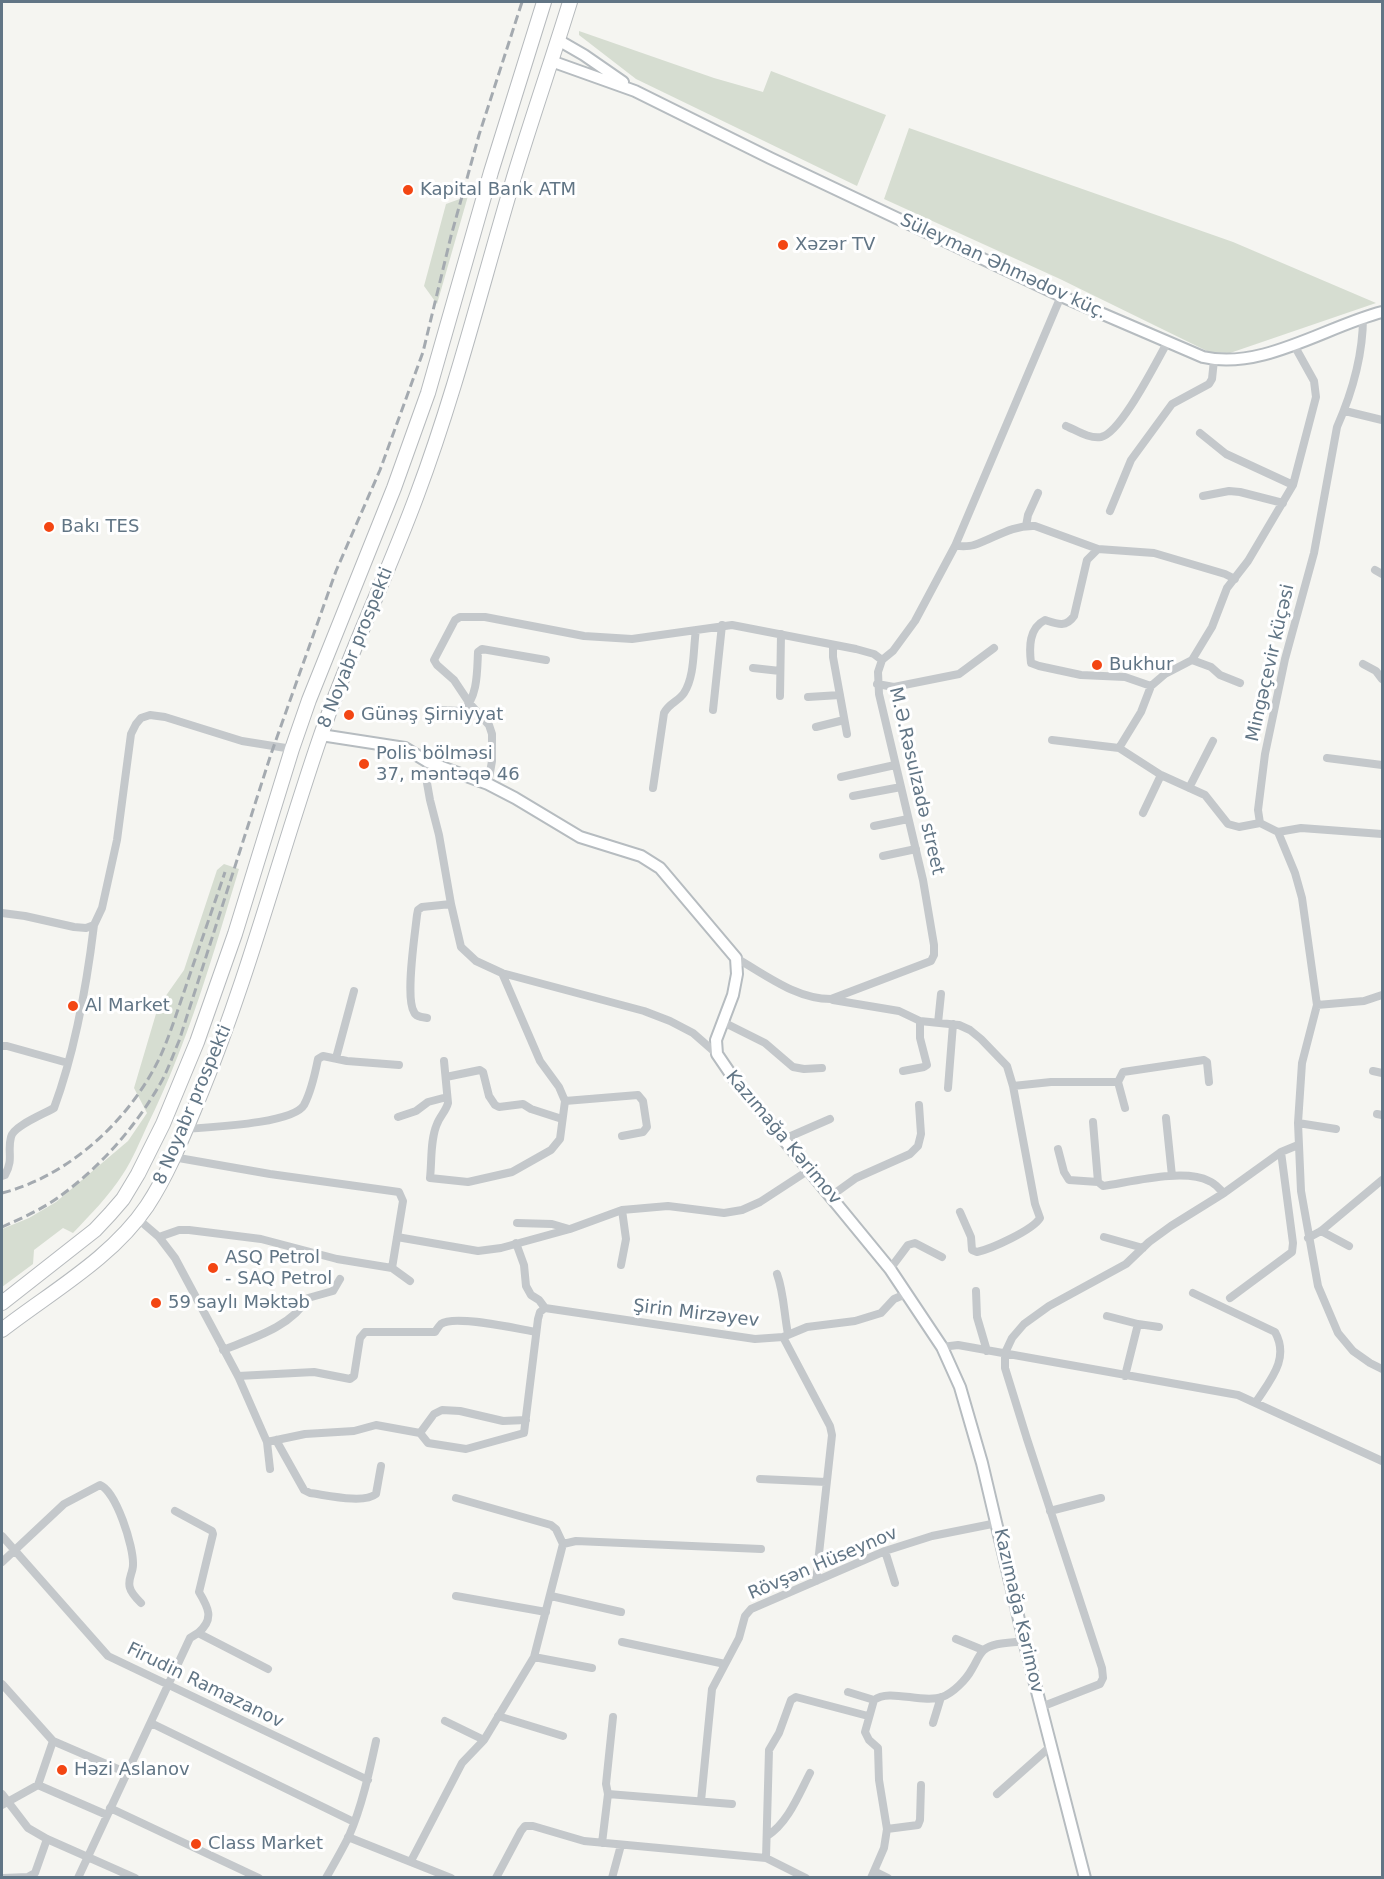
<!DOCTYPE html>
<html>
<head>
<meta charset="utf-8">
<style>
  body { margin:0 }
  #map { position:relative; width:1384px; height:1879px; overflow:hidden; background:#f5f5f1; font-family:"DejaVu Sans",sans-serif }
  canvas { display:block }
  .frame { position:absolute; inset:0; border:3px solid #617585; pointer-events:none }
</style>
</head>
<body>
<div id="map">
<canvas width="1384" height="1879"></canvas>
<div class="frame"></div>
</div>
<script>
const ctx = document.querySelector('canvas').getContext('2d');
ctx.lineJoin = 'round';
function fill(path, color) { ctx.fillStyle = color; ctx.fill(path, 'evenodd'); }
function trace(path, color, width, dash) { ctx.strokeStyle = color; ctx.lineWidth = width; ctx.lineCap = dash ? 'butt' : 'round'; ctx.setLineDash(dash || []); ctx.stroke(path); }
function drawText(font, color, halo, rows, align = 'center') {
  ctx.font = font + ' "DejaVu Sans",sans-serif'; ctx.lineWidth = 6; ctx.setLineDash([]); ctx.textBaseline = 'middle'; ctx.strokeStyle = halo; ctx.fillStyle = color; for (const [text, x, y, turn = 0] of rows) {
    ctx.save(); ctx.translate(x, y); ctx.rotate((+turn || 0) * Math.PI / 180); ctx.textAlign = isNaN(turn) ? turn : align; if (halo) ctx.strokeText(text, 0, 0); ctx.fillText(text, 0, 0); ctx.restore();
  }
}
const green = new Path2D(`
  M579 31 714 78 763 92 771 71 886 115 857 186 636 79 579 35Z
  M909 128 1233 242 1376 303 1230 353 1209 352 1060 279 884 199Z
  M468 196 437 304 424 286 446 204Z
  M224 864 239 869C213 955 188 1043 148 1124 140 1141 133 1159 123 1174 109 1196 91 1214 73 1233L63 1228 34 1250 33 1264 2 1287V1229L29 1218 56 1202 128 1141 147 1113 134 1088 158 1007 184 970 217 870Z`);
const street = new Path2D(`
  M1363 317C1363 354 1352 393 1337 427L1314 553 1285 659 1265 754 1258 810 1260 823 1278 832 1295 873 1302 898 1317 1005 1302 1063 1298 1123 1301 1191 1318 1286 1338 1333 1353 1351 1370 1363 1382 1369
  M1345 411 1382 420
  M1066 426C1076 430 1089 439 1101 437 1121 433 1156 362 1167 343
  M1200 433 1226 454 1293 485
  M1203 496 1229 491 1240 492 1283 503
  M1110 511 1131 460 1172 404 1209 384 1212 379 1214 360
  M1026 526 1028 515 1038 493
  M955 546C961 546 968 547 974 545 995 538 1011 525 1035 526L1098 549
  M1375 570 1382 574
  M833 645V657L847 734
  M1192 660 1211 667 1220 675 1240 683
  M1363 664 1376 671 1382 679
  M753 668 780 671
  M877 684 894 687 959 674 994 648
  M1151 686 1125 677 1081 675 1039 666 1031 663C1029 647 1029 628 1045 620 1057 624 1066 628 1074 616L1087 560 1098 549 1154 553 1225 574 1235 579
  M780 696 781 634
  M808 697 840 695
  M437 710 463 711C478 696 477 672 478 652L482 649 546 660
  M713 710 722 625
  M816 727 844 720
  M1052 740 1119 748 1161 775 1205 795 1228 824 1239 827 1260 823
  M1119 748 1141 712 1151 686 1165 674 1192 660 1212 627 1227 588 1248 561 1293 485 1316 397 1314 381 1294 345
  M1327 758 1382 765
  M428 762 427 783 430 800 439 835 451 904 461 947 476 961 502 973 644 1011 670 1021 693 1033 717 1054
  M841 777 895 765
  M488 784 492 761V734L489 725 470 704 454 680 437 665 434 660 455 620 460 617H485L584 636 632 639 732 625 856 649 874 654 882 660
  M653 788 664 713C669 703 679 701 684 693 695 676 693 649 696 630
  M1189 788 1213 741
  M853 796 901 787
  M1143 813 1161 775
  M874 826 908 819
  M1278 832 1301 828 1382 834
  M883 856 916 849
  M2 913 25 916 74 927 86 928 94 925 102 908 117 840 131 734 136 724 141 718 150 715 165 717 242 741 292 749
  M736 958C766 975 796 999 831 999L931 961 934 955V945L923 880 879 694 878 672 882 660 893 651 915 621 955 546 1061 296
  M833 1000 899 1011 920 1021 959 1025 970 1030 981 1039 1007 1066 1013 1086 1035 1204 1040 1218C1033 1230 991 1249 977 1252L972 1250 971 1237 960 1212
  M1317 1005 1364 1001 1382 995
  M427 1018C422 1017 416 1017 414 1012 405 998 415 934 417 915L418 910 422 907 451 904
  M723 1022 765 1043 793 1067 804 1069 822 1068
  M938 1023 941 994
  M2 1046H7L68 1063
  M336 1058 354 991
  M444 1061 448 1103C446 1111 440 1116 437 1124 430 1140 432 1161 430 1178L468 1182 512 1172 551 1150 560 1139 565 1101 559 1087 540 1061 502 973
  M903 1071 924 1067 927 1065 920 1038V1021
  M1373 1071 1382 1073
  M446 1077 480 1070 483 1072 489 1096 495 1105 499 1107 523 1104 531 1109 562 1119
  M1118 1082 1125 1108
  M1013 1086 1051 1082H1118L1123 1072 1204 1060 1207 1062 1209 1082
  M948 1088 953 1024
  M565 1101 638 1095 643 1101 647 1127 643 1132 622 1136
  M1377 1114 1382 1115
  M398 1117 416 1111 428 1102 447 1097
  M1166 1118 1172 1176
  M1093 1122 1098 1182
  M1298 1123 1336 1129
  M186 1129C209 1127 293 1124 304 1105 311 1092 315 1074 318 1059L323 1056 347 1061 399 1065
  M784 1139 830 1119
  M1058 1149 1064 1172 1069 1180 1098 1182 1103 1186C1131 1182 1184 1168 1209 1181 1215 1183 1219 1189 1224 1193
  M173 1157 270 1174 399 1192 403 1201 392 1268
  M2 1176 5 1175C14 1159 7 1152 11 1137 13 1126 44 1114 54 1108 74 1054 87 983 94 925
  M831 1196 856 1178 910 1154 918 1146 921 1134 919 1105
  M138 1219 159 1237 175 1258 238 1376 267 1442 270 1469
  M517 1223 552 1224 569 1229
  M1321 1231 1349 1246
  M159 1237 179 1230H189L261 1239 337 1259 392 1268 410 1281
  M397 1237 478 1251 501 1248 570 1229 622 1210 668 1206 724 1213 742 1210 760 1202 809 1170
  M1104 1237 1143 1248
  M1308 1238 1321 1231 1382 1180
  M516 1243 524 1265 526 1286 531 1295 539 1300 545 1308
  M621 1265 626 1239 622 1210
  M890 1269 908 1245 915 1243 942 1257
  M777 1274C784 1293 784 1314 788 1334
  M976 1291 977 1317 987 1351
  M1193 1293 1275 1332C1290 1359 1270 1380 1256 1402
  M1230 1298 1292 1252 1293 1243 1281 1152
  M545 1308 755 1339 783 1337 807 1327 855 1321 881 1313 894 1299 906 1294
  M1107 1316 1138 1324 1159 1327
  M783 1337 830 1426 832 1435 816 1581
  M942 1347 958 1345 1238 1395 1382 1461
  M223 1350C253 1338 291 1327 308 1298L333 1291 340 1279
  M238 1376 314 1372 350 1379 354 1376 360 1338 365 1332H435C437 1329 439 1326 441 1324 454 1314 518 1329 536 1332
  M1125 1376 1138 1324
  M420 1433 434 1414 442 1410 460 1411 503 1421 526 1420
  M276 1440 304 1490 310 1493C326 1495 364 1504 376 1494L381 1466
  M267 1442 305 1434 354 1431 376 1425 420 1433 428 1443 466 1449 524 1433 538 1319 540 1312 545 1308
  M760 1479 826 1482
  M175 1511 212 1531 213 1534 199 1592C208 1607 215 1619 198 1633
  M1050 1511 1101 1498
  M2 1536 108 1656 368 1780
  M563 1544 576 1541 761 1549
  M885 1551 895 1583
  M2 1562 64 1504 100 1485C116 1491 134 1547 133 1565 133 1573 127 1580 130 1588 131 1593 137 1599 141 1603
  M456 1596 546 1612
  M551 1596 621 1612
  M956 1639 983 1650
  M622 1642 725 1664
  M534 1657 592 1668
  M2 1684 53 1741 127 1773
  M848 1692 874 1700
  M1041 1707 1100 1684 1103 1678 1102 1668 1027 1439 1005 1368V1353L1012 1338 1024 1324 1049 1306 1126 1264 1149 1242 1171 1226 1224 1193 1281 1152 1298 1145
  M498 1716 563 1736
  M445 1721 484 1740
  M151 1723 354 1822
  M933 1723 941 1697
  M53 1741 38 1785 107 1815
  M2 1794 28 1828 47 1839 135 1878
  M608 1794 732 1804
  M997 1794 1051 1746
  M701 1801 712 1689 739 1638 745 1616 751 1609 885 1551 932 1536 997 1523
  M2 1805 38 1785
  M110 1808 259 1878
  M887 1829 918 1825 920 1820 921 1785
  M767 1836C788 1823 799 1794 810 1773
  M348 1837 451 1878
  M602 1843 608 1794 606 1784 613 1717
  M766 1858 769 1750 779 1733 791 1700 796 1697 868 1716
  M411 1861 462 1763 484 1740 534 1657 563 1544 556 1529 551 1525 456 1498
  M874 1871 888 1878
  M3 1878 28 1877 35 1873 47 1839
  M78 1878 190 1638 198 1633 268 1669
  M326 1878C334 1864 342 1850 349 1836 362 1806 369 1773 376 1741
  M496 1878 521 1831 525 1826H533L584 1841 766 1858 806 1878
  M612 1878 621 1845
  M871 1878 884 1848 887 1829 879 1780 878 1748 869 1740 865 1732 874 1700C889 1688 922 1704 942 1697 953 1693 966 1680 972 1669 976 1663 979 1654 984 1650 993 1642 1012 1643 1024 1641`);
const secondary = new Path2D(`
  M558 40 584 55 623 82
  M551 61 635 91 770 158 1061 296 1203 357C1261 371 1327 326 1382 312
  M321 735 405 748 428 762 488 784 515 798 580 837 641 856 660 868 736 958 737 974 733 995 716 1040 717 1054 734 1079 890 1269 942 1347 960 1387 982 1463 1024 1641 1085 1878`);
const highway = new Path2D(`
  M2 1303 95 1230 110 1214 123 1199 138 1174 163 1124 197 1042 235 934 292 749 309 700 394 488 428 393 491 172 544 2
  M2 1330C51 1292 112 1258 147 1206 170 1171 185 1131 201 1093 249 976 280 854 321 735 349 654 387 576 417 495 456 391 482 284 514 177 532 118 552 60 570 2`);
const rail = new Path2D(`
  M2 1193C69 1176 130 1120 160 1057 170 1035 177 1012 185 989 198 950 212 911 225 872
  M2 1227C22 1218 45 1208 63 1194 102 1165 136 1126 160 1084 168 1070 173 1055 179 1041L271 754 336 571 380 470 423 352 451 236 479 135 522 2`);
const markers = [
  [408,190,6,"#f34613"],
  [783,245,6,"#f34613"],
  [49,527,6,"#f34613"],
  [1097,665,6,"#f34613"],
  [349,715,6,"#f34613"],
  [364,764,6,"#f34613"],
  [73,1006,6,"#f34613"],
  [213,1268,6,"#f34613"],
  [156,1303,6,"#f34613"],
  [62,1770,6,"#f34613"],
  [196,1844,6,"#f34613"]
];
const poiNames = [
  ["Kapital Bank ATM",420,190],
  ["Xəzər TV",795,245],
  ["Bakı TES",61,527],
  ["Bukhur",1109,665],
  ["Günəş Şirniyyat",361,715],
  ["Polis bölməsi",376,754],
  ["37, məntəqə 46",376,775],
  ["Al Market",85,1006],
  ["ASQ Petrol",225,1258],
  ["- SAQ Petrol",225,1279],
  ["59 saylı Məktəb",168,1303],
  ["Həzi Aslanov",74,1770],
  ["Class Market",208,1844]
];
const streetNames = [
  ["Süleyman Əhmədov küç.",1003,267,25],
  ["8 Noyabr prospekti",356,648,-68],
  ["Mingəçevir küçəsi",1271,663,-77],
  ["M.Ə.Rəsulzadə street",916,781,77],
  ["8 Noyabr prospekti",193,1105,-67],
  ["Kazımağa Kərimov",783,1138,50],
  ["Şirin Mirzəyev",696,1314,7],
  ["Rövşən Hüseynov",823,1564,-23],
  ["Kazımağa Kərimov",1018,1611,77],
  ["Firudin Ramazanov",205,1686,26]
];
fill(green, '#d6ddd1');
trace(secondary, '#b6bcc0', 14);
trace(highway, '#b6babd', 16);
trace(street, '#c4c8cb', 8);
trace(secondary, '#fff', 10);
trace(highway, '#fff', 14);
trace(rail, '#a4aab0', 3, [9, 4.5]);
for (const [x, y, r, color] of markers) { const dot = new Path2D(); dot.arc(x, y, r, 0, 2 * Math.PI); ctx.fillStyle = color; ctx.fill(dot); trace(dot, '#fff', 2); }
drawText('18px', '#617585', '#fff', poiNames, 'left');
drawText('18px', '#617585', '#fff', streetNames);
</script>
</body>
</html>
